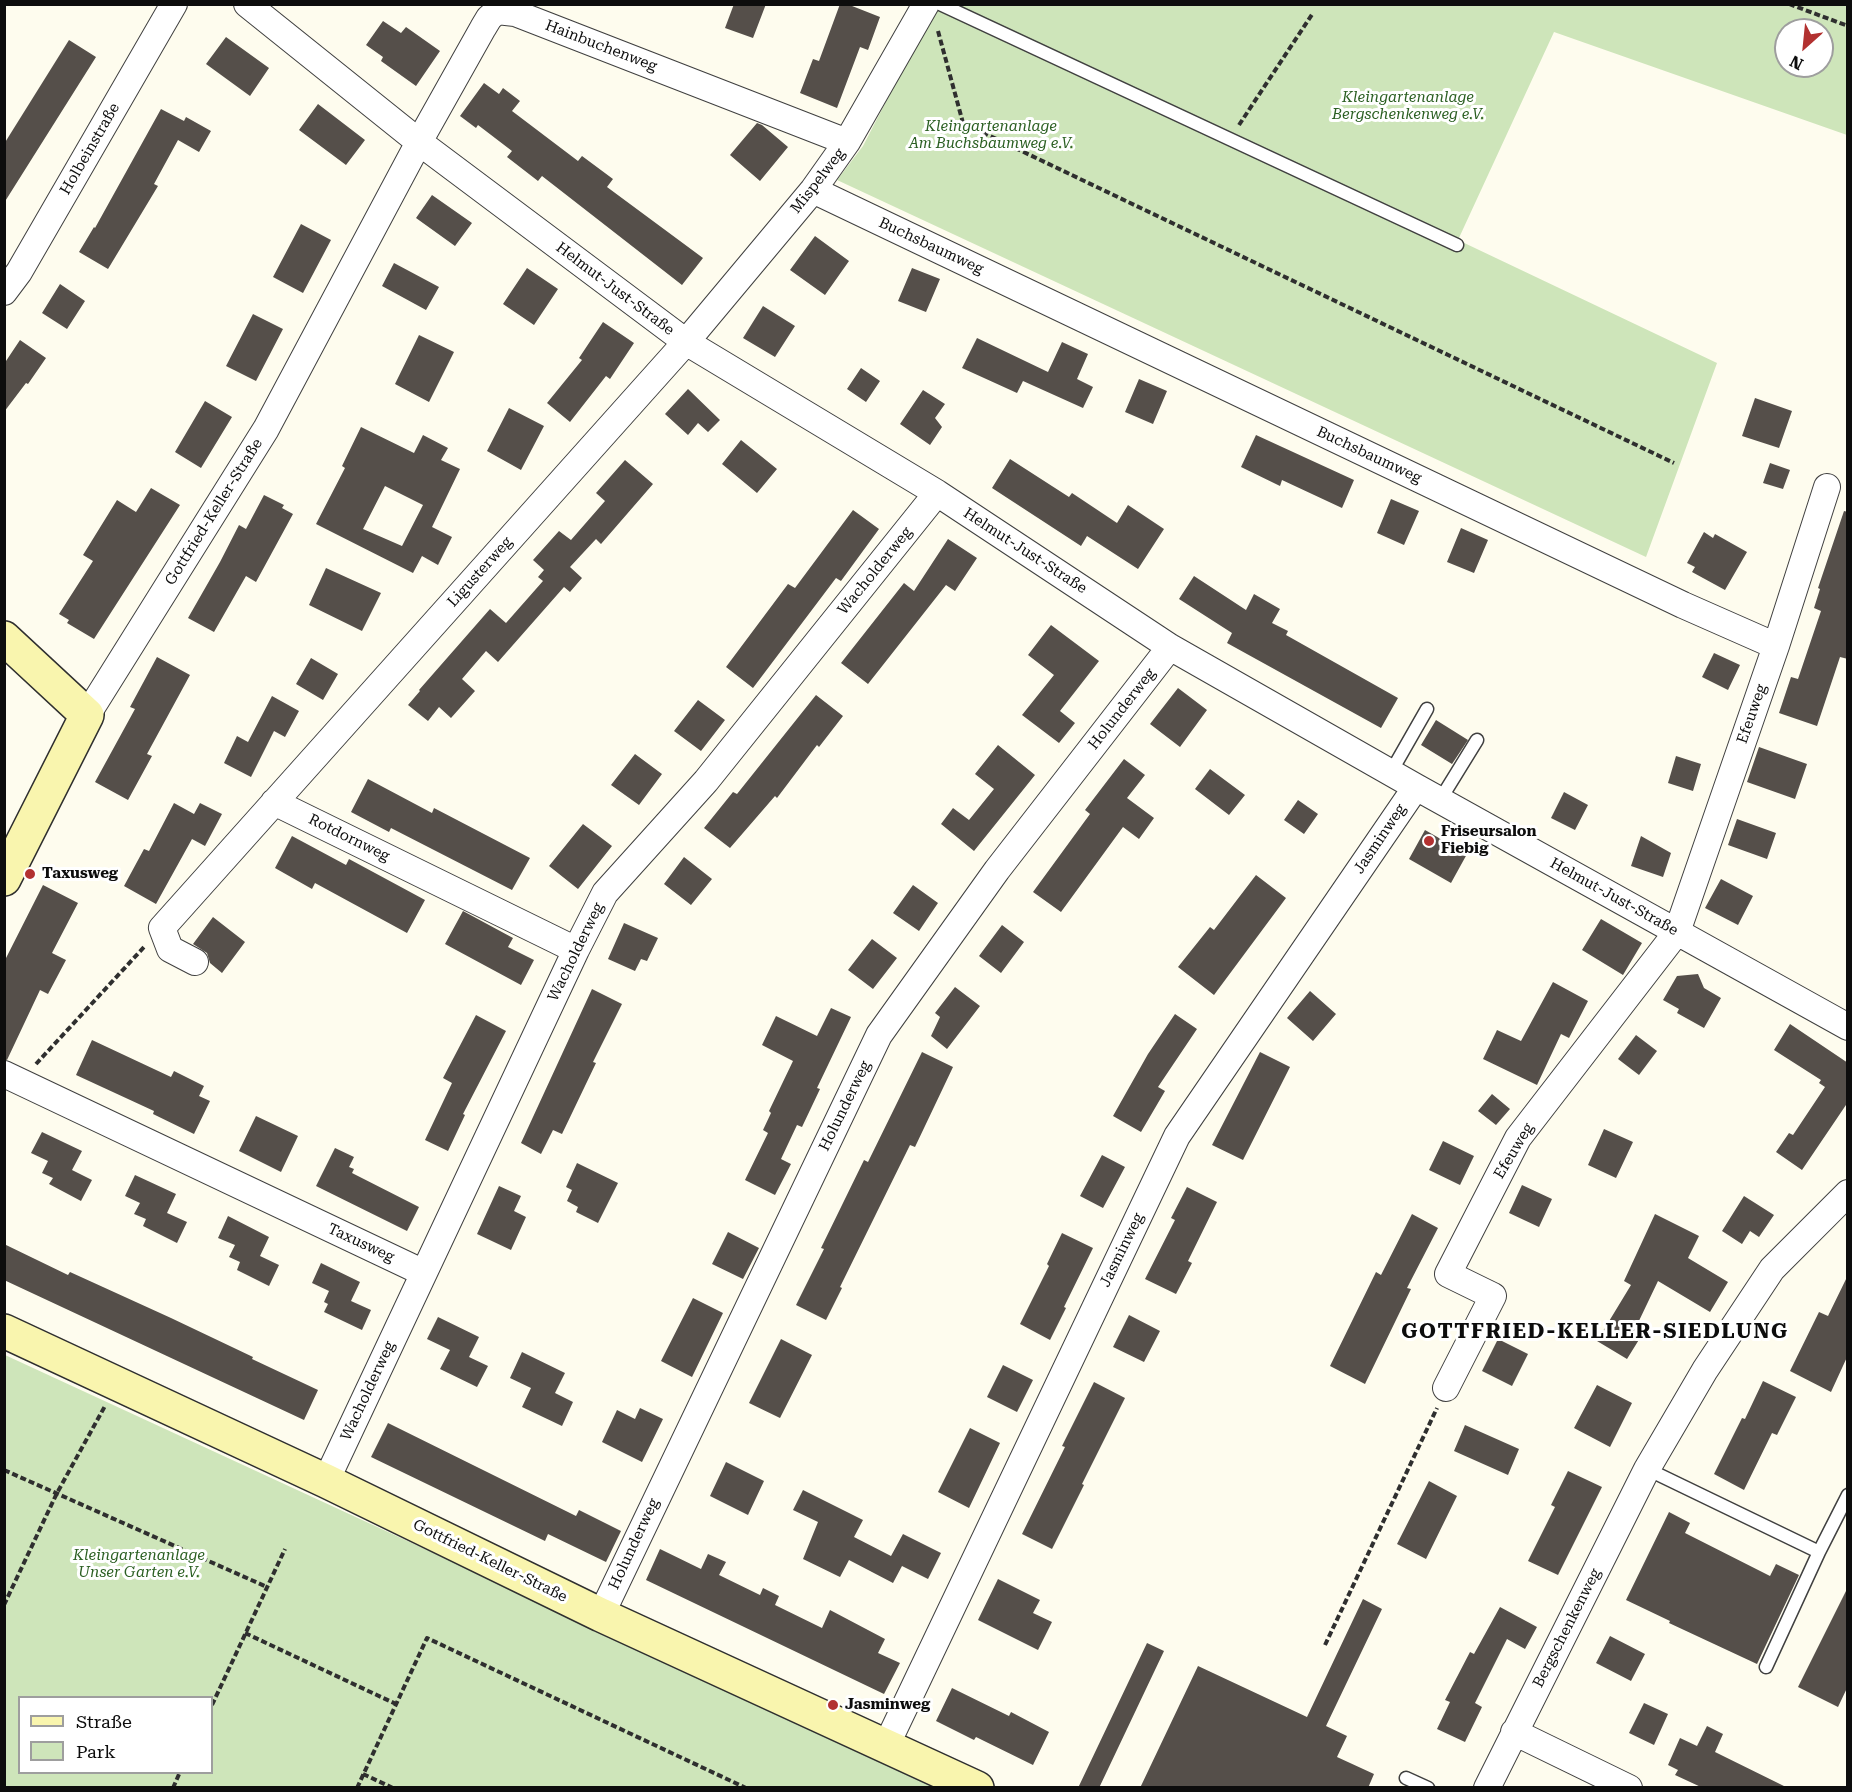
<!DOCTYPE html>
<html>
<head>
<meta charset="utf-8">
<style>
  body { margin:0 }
  #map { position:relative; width:1852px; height:1792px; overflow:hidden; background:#fefcee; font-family:"Roboto Serif",serif }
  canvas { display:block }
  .frame { position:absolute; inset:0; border:6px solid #0d0d0d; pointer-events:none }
  .legend { position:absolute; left:18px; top:1696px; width:195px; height:78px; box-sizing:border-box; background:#fff; border:2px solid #9e9e9e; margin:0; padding:8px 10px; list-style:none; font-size:18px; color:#0d0d0d }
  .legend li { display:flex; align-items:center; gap:12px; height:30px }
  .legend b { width:30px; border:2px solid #9e9e9e }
  .north { position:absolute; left:1774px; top:18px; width:60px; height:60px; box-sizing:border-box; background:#fff; border:2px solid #9e9e9e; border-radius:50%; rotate:207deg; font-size:16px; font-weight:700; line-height:24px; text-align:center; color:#0d0d0d }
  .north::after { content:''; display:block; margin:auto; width:21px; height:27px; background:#b23130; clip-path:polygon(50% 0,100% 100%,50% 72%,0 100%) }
</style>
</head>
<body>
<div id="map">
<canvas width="1852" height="1792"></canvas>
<div class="frame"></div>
<ul class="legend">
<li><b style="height:8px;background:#f9f5ae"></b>Straße</li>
<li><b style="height:16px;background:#cee5ba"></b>Park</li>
</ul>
<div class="north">N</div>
</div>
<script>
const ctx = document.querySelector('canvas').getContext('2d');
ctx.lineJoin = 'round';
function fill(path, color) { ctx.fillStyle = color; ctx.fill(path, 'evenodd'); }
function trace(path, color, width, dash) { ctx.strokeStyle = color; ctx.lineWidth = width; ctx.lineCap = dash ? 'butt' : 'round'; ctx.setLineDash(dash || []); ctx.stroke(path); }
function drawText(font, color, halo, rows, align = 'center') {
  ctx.font = font + ' "Roboto Serif",serif'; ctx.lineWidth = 6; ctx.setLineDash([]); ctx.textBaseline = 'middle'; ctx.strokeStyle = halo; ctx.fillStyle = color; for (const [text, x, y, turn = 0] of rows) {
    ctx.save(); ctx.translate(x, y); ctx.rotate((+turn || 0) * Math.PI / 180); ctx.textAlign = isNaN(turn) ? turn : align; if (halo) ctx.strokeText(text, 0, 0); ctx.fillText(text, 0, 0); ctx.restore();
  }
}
const green = new Path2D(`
  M936 5H1847V135L1554 32 1458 240 1717 363 1646 557 837 180 863 146ZM1786 30H1822V66H1786Z
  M5 1355 940 1787H5ZM20 1698H212V1772H20Z`);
const building = new Path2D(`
  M734 4H766L753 38 725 28Z
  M840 4H847L880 17 868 50 860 47 837 108 800 93 813 59 819 61Z
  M383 21 401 33 406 27 440 51 416 86 381 61 383 57 366 45Z
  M226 37 269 68 250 96 206 64Z
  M69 40 96 57 4 203V144Z
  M484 83 499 94 503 88 520 101 512 111 578 161 582 156 613 179 607 187 703 258 682 285 542 176 538 181 507 157 512 151 478 125 476 128 460 116Z
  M318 104 365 140 346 165 299 130Z
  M161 109 184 121 186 117 211 131 199 152 178 140 154 184 158 186 108 269 79 252 94 227 95 228Z
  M757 123 762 125 788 147 760 181 730 155Z
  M432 195 472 223 455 246 416 218Z
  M301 224 331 240 303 293 273 277Z
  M815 236 849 261 825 295 790 270Z
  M394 263 439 287 426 310 382 286Z
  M527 268 558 289 534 325 503 304Z
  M912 268 940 279 926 312 898 301Z
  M60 284 85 301 67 329 42 313Z
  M763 306 795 326 775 357 743 338Z
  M253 314 283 329 256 381 226 366Z
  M603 322 634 343 610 379 606 376 570 422 547 403 582 360 579 358Z
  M419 335 454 352 429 402 395 384Z
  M977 338 1048 372 1062 342 1088 354 1077 379 1093 387 1083 408 1023 381 1017 393 962 368Z
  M20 340 46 358 28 384 26 383 4 412V364Z
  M861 368 880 381 866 402 847 389Z
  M1139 379 1167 391 1153 424 1125 412Z
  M688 389 720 420 708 432 698 423 688 435 665 414Z
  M923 390 945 404 935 418 942 427 930 445 900 424Z
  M1755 398 1792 411 1779 448 1742 436Z
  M205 401 232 417 201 468 175 452Z
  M509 408 544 426 521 470 487 451Z
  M361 427 414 453 423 435 448 448 441 460 460 469 432 527 452 537 438 565 422 556 413 573 316 524 345 468 342 466ZM385 486 423 505 402 546 363 529Z
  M1256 435 1354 480 1342 508 1282 480 1280 486 1241 467Z
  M741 440 777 469 757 493 722 464Z
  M1010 459 1069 497 1072 493 1117 523 1128 505 1164 529 1138 569 1087 536 1081 546 992 488Z
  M625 460 653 484 601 544 596 539 570 567 582 578 570 592 564 587 498 662 486 651 462 679 475 691 451 718 439 707 428 721 408 705 420 691 419 690 490 609 506 623 543 581 538 577 544 570 533 560 559 531 571 540 605 501 596 493Z
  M1770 463 1790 470 1783 489 1763 483Z
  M151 488 180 505 94 639 67 623 69 620 59 614 93 561 83 555 117 500 136 512Z
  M264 495 284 505 282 508 293 514 256 582 246 576 214 632 188 618 220 562 239 525 246 529Z
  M1391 499 1419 511 1404 545 1377 533Z
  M853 510 879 529 841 581 836 578 753 688 726 667 788 584 795 588Z
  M1844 511 1848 512V659L1840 657 1817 726 1779 713 1791 677 1798 679 1821 611 1814 608 1820 589 1818 588Z
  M1461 528 1488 540 1474 573 1447 562Z
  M1704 532 1713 538 1715 534 1747 552 1725 590 1692 572 1695 567 1687 563Z
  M948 539 977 558 955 591 946 585 868 684 841 663 904 583 914 591Z
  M326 568 381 593 362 631 309 605Z
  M1194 576 1246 610 1254 594 1280 609 1272 623 1288 631 1286 635 1398 698 1381 728 1227 643 1232 633 1179 599Z
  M1051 625 1099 661 1060 711 1075 723 1059 743 1022 715 1054 675 1028 655Z
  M1714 653 1740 665 1728 690 1702 677Z
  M157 657 190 675 147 754 152 756 128 800 95 782 135 709 130 707Z
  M311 658 338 674 323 700 296 684Z
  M1178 688 1207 710 1180 747 1150 724Z
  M816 695 843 716 819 747 817 745 777 798 775 796 730 848 704 828 733 792 737 794Z
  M272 696 299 711 285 737 274 731 251 777 224 763 237 736 248 742Z
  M698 700 725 720 701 751 674 731Z
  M1436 720 1468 740 1452 764 1421 745Z
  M998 745 1035 775 974 851 941 824 953 808 969 820 994 789 975 774Z
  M1759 747 1807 764 1795 799 1747 782Z
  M635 754 662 774 639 805 611 785Z
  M1676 756 1701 764 1693 791 1668 783Z
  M1124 759 1145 775 1127 798 1154 818 1139 839 1123 827 1061 912 1033 892 1090 814 1085 810Z
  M1210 769 1245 795 1229 815 1195 789Z
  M368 779 432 813 434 808 530 858 512 890 391 828 389 832 351 812Z
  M1564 792 1588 805 1575 830 1551 818Z
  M1298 800 1318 814 1304 834 1284 820Z
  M174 803 194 814 200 803 222 814 205 846 192 839 156 904 124 886 144 849 149 851Z
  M1737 819 1776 833 1767 859 1728 845Z
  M583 824 612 846 578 889 549 866Z
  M1425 830 1467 854 1451 883 1409 859Z
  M292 836 346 865 349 859 425 900 407 933 315 883 312 889 275 868Z
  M1641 836 1671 853 1663 877 1631 866Z
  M684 857 712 879 691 905 664 884Z
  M1256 875 1286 898 1214 995 1178 967 1210 927 1214 930Z
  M1721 879 1753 896 1738 925 1705 908Z
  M43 885 78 903 52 953 66 960 48 994 40 990 7 1060 4 1059V962Z
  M913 885 938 903 919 931 893 913Z
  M463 911 513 938 508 947 534 960 521 985 445 944Z
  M213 917 245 942 222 973 210 963 207 953 193 944Z
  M1601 919 1642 943 1623 975 1582 950Z
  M624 923 658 938 647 961 641 959 635 971 608 959Z
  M1002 925 1024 942 1001 973 979 956Z
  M872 939 897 958 873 989 848 970Z
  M1698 974 1704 988 1721 998 1704 1028 1677 1013 1679 1009 1663 1000 1677 976Z
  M1553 982 1588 1001 1569 1038 1561 1034 1537 1085 1483 1059 1497 1030 1521 1041Z
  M955 987 980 1006 947 1049 931 1036 940 1017 935 1013Z
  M592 989 622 1004 593 1062 596 1063 562 1134 553 1130 541 1154 521 1143Z
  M1310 991 1336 1014 1313 1041 1287 1018Z
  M831 1008 851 1017 817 1088 820 1089 802 1127 797 1125 781 1159 791 1164 775 1195 745 1180 768 1133 763 1130 771 1113 769 1111 793 1061 762 1045 776 1016 817 1036Z
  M1175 1014 1197 1029 1158 1087 1165 1091 1141 1132 1113 1116 1148 1054Z
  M476 1015 506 1031 463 1114 465 1115 448 1151 425 1140 452 1083 443 1078Z
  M1790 1024 1848 1063V1102L1802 1170 1776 1152 1789 1133 1793 1135 1825 1087 1819 1083 1821 1080 1774 1050Z
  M1636 1035 1657 1051 1639 1075 1618 1059Z
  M92 1040 171 1077 174 1071 204 1086 199 1096 210 1101 194 1134 153 1114 154 1111 76 1075Z
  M922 1052 953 1067 915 1147 910 1145 840 1287 842 1288 826 1320 796 1305 824 1249 821 1248 864 1160 868 1162Z
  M1260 1052 1290 1067 1243 1160 1212 1145Z
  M1492 1094 1510 1109 1496 1125 1478 1111Z
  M256 1116 298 1136 281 1172 239 1151Z
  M1604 1129 1633 1142 1616 1178 1588 1165Z
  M42 1132 82 1151 72 1170 92 1180 81 1201 49 1184 53 1178 42 1173 48 1161 31 1153Z
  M1443 1141 1474 1156 1460 1185 1429 1170Z
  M335 1148 354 1157 349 1167 354 1169 352 1173 419 1207 407 1231 316 1186Z
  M1102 1155 1125 1167 1103 1208 1080 1196Z
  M577 1163 618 1183 598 1223 576 1212 578 1207 567 1201 572 1190 566 1187Z
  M135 1175 176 1194 167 1213 187 1222 177 1243 143 1226 146 1219 134 1214 140 1203 125 1196Z
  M1522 1185 1552 1199 1539 1227 1509 1213Z
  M499 1186 521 1196 514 1211 526 1217 511 1250 477 1234Z
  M1187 1187 1217 1202 1188 1261 1192 1263 1176 1294 1145 1279 1175 1220 1171 1218Z
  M1744 1196 1774 1215 1759 1237 1750 1231 1742 1244 1722 1231Z
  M1412 1214 1438 1228 1407 1288 1411 1289 1365 1384 1330 1366 1376 1272 1381 1275Z
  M1655 1214 1699 1236 1688 1258 1728 1282 1710 1312 1658 1281 1637 1325 1645 1330 1627 1359 1597 1341 1631 1285 1624 1281Z
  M228 1216 269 1237 260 1256 279 1265 269 1286 237 1270 240 1262 229 1257 235 1245 218 1238Z
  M728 1232 759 1248 743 1279 712 1264Z
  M1062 1233 1093 1248 1064 1307 1066 1308 1050 1340 1020 1324 1049 1266 1047 1264Z
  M4 1244 68 1275 70 1272 171 1318 253 1357 252 1359 318 1390 304 1420 4 1280Z
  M321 1263 360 1282 351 1301 371 1310 362 1330 324 1312 328 1304 324 1302 329 1291 312 1283Z
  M1848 1275V1355L1831 1392 1790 1371 1819 1312 1828 1316Z
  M693 1298 723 1313 692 1377 661 1361Z
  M1129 1315 1160 1331 1144 1362 1113 1347Z
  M438 1317 479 1337 469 1357 488 1366 477 1387 440 1369 450 1350 427 1339Z
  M781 1339 812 1355 780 1418 749 1403Z
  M1498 1339 1528 1354 1512 1386 1482 1371Z
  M522 1352 565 1373 555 1393 573 1402 562 1426 522 1407 531 1388 510 1378Z
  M1003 1365 1033 1380 1017 1412 987 1397Z
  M1763 1381 1796 1397 1777 1435 1772 1433 1744 1490 1714 1474 1742 1418 1745 1419Z
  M1094 1382 1125 1398 1082 1484 1084 1485 1052 1549 1022 1534 1065 1447 1062 1446Z
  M1597 1385 1632 1403 1610 1447 1574 1428Z
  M640 1408 663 1419 642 1462 602 1442 617 1410 635 1419Z
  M388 1423 576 1516 579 1510 621 1531 606 1562 548 1534 545 1541 371 1457Z
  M1465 1425 1519 1449 1508 1475 1454 1451Z
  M970 1428 1000 1443 969 1508 938 1492Z
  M726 1462 764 1481 748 1515 710 1496Z
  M1568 1471 1602 1487 1558 1575 1528 1561 1555 1507 1551 1505Z
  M1429 1481 1457 1496 1426 1559 1397 1544Z
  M803 1490 863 1520 854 1537 891 1556 903 1534 941 1553 928 1579 902 1566 893 1583 849 1560 840 1577 803 1559 818 1522 793 1510Z
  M1669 1512 1690 1523 1685 1533 1770 1576 1776 1564 1799 1575 1757 1664 1669 1623 1670 1621 1626 1600Z
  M660 1549 701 1569 708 1554 726 1562 719 1575 760 1595 763 1588 779 1596 775 1605 822 1628 830 1610 885 1639 878 1653 900 1663 884 1694 646 1580Z
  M998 1579 1040 1600 1033 1613 1052 1622 1038 1650 978 1620Z
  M1848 1587V1686L1838 1707 1798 1687Z
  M1363 1599 1382 1609 1326 1726 1347 1736 1337 1757 1374 1774 1368 1788H1140L1198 1666 1307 1717Z
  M1500 1607 1537 1627 1525 1649 1507 1639 1475 1703 1482 1707 1465 1742 1437 1729 1450 1702 1445 1700 1470 1652 1474 1654Z
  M1610 1636 1645 1654 1631 1681 1596 1663Z
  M1147 1643 1164 1651 1099 1788H1078Z
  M952 1688 1009 1716 1011 1712 1049 1732 1033 1765 976 1737 974 1740 936 1721Z
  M1644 1703 1668 1714 1654 1745 1629 1733Z
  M1707 1726 1723 1734 1715 1752 1788 1788H1703L1675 1775 1678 1770 1668 1765 1680 1738 1697 1746Z`);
const path = new Path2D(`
  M1789 4 1848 26
  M938 31 963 123 1674 463
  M1239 125 1313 13
  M36 1064 145 946
  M4 1470 267 1587
  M4 1605 57 1493 105 1406
  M245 1633 396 1704
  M1325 1645 1437 1408
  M212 1705 285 1549
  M363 1774 393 1788
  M173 1788 180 1772
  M357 1788 427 1638 746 1788`);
const lane = new Path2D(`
  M940 4 1457 245
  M1391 772 1427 709
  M1440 800 1477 740
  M1647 1469 1819 1552 1848 1495
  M1766 1667 1819 1552
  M1406 1778 1428 1788`);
const street = new Path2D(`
  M247 4 419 142 686 342 937 493 1170 647 1416 787 1848 1027
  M813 190 1683 605 1776 646 1827 487
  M4 292 19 272 174 4
  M87 715 266 429 419 142 483 28 489 18 497 11 515 13 847 142
  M274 802 576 950
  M195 962 170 949 162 928 686 342 813 190 847 142 926 4
  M4 1074 424 1273
  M1446 1388 1493 1296 1448 1274 1518 1138 1677 932 1776 646
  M326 1481 576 950 605 893 706 781 937 493
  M601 1615 879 1035 997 870 1170 647
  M1514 1732 1629 1788
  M886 1746 1177 1136 1416 787
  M1487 1788 1647 1469 1705 1370 1772 1269 1848 1193`);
const secondary = new Path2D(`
  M4 638 87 715 4 879
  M4 1331 326 1481 601 1615 977 1788`);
const markers = [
  [1429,841,6,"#b23130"],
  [30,874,6,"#b23130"],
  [833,1705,6,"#b23130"]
];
const streetNames = [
  ["Hainbuchenweg",601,46,21],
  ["Holbeinstraße",90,149,-60],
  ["Mispelweg",818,181,-52],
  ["Buchsbaumweg",931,246,25],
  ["Helmut-Just-Straße",615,289,37],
  ["Buchsbaumweg",1369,455,25],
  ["Gottfried-Keller-Straße",214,512,-58],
  ["Helmut-Just-Straße",1025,551,33],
  ["Wacholderweg",875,571,-51],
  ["Ligusterweg",480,572,-48],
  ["Holunderweg",1122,709,-52],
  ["Efeuweg",1752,714,-71],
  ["Rotdornweg",349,838,26],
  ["Jasminweg",1380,839,-56],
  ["Helmut-Just-Straße",1614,897,29],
  ["Wacholderweg",576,952,-64],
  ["Holunderweg",845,1106,-64],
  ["Efeuweg",1514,1151,-59],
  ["Taxusweg",361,1243,25],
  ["Jasminweg",1122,1250,-64],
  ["Wacholderweg",368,1391,-65],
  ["Holunderweg",634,1544,-65],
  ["Gottfried-Keller-Straße",490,1561,26],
  ["Bergschenkenweg",1567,1628,-63]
];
const parkNames = [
  ["Kleingartenanlage",1408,98],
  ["Bergschenkenweg e.V.",1408,115],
  ["Kleingartenanlage",991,127],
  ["Am Buchsbaumweg e.V.",991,144],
  ["Kleingartenanlage",139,1556],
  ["Unser Garten e.V.",139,1573]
];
const poiNames = [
  ["Friseursalon",1441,832],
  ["Fiebig",1441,849],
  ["Taxusweg",42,874],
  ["Jasminweg",845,1705]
];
const districtNames = [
  ["GOTTFRIED-KELLER-SIEDLUNG",1595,1332]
];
fill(green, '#cee5ba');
fill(building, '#554f4a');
trace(lane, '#404040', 15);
trace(street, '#404040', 28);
trace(secondary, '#2f2f2f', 36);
trace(path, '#2f2f2f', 4, [6, 3]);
trace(lane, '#fff', 12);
trace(street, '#fff', 26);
trace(secondary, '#f9f5ae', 33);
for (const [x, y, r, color] of markers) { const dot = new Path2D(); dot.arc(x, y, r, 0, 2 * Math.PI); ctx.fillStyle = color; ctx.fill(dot); trace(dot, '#fff', 2); }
drawText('15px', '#0d0d0d', '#fff', streetNames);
drawText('italic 15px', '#2b5f22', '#fff', parkNames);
drawText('bold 15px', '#0d0d0d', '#fff', poiNames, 'left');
ctx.letterSpacing = '1.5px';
drawText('bold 21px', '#0d0d0d', '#fff', districtNames);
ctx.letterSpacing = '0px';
</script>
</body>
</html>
